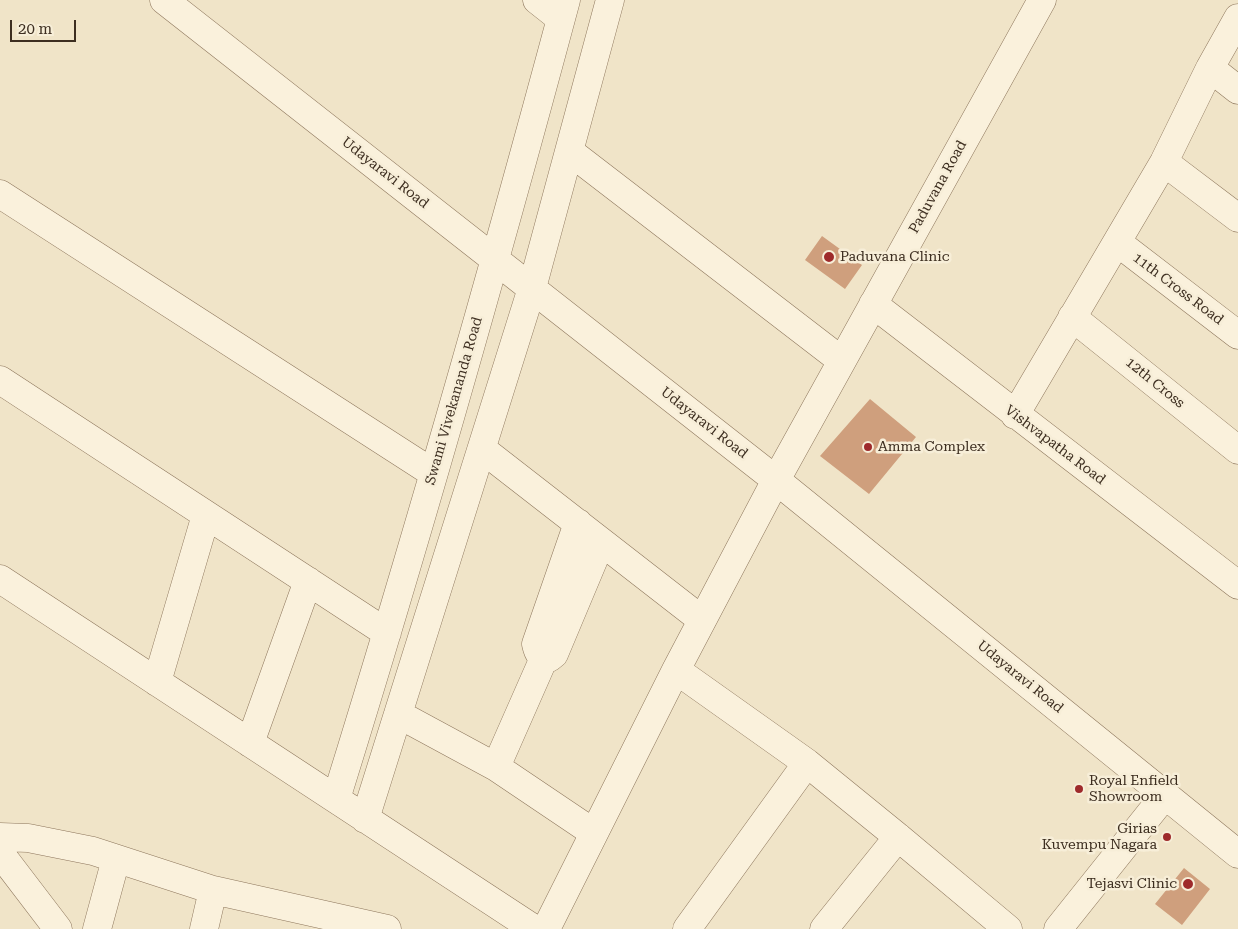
<!DOCTYPE html>
<html>
<head>
<meta charset="utf-8">
<style>
  body { margin:0 }
  #map { position:relative; width:1238px; height:929px; overflow:hidden; background:#f0e4c8; font-family:"Roboto Serif",serif }
  canvas { display:block }
  .scale { position:absolute; left:10px; top:20px; width:66px; height:22px; box-sizing:border-box; border:2px solid #3d2e20; border-top:0; padding-left:6px; font-size:15px; line-height:18px; white-space:nowrap; color:#3d2e20; -webkit-text-stroke:4px #f7eed8; paint-order:stroke }
</style>
</head>
<body>
<div id="map">
<canvas width="1238" height="929"></canvas>
<div class="scale">20 m</div>
</div>
<script>
const ctx = document.querySelector('canvas').getContext('2d');
ctx.lineJoin = 'round';
function fill(path, color) { ctx.fillStyle = color; ctx.fill(path, 'evenodd'); }
function trace(path, color, width, dash) { ctx.strokeStyle = color; ctx.lineWidth = width; ctx.lineCap = dash ? 'butt' : 'round'; ctx.setLineDash(dash || []); ctx.stroke(path); }
function drawText(font, color, halo, rows, align = 'center') {
  ctx.font = font + ' "Roboto Serif",serif'; ctx.lineWidth = 5; ctx.setLineDash([]); ctx.textBaseline = 'middle'; ctx.strokeStyle = halo; ctx.fillStyle = color; for (const [text, x, y, turn = 0] of rows) {
    ctx.save(); ctx.translate(x, y); ctx.rotate((+turn || 0) * Math.PI / 180); ctx.textAlign = isNaN(turn) ? turn : align; if (halo) ctx.strokeText(text, 0, 0); ctx.fillText(text, 0, 0); ctx.restore();
  }
}
const building = new Path2D(`
  M822 236 862 265 845 289 805 260Z
  M870 399 916 437 869 494 820 456Z
  M1184 868 1210 889 1182 925 1155 904Z`);
const minor = new Path2D(`
  M164 0 776 480 1238 854
  M537 0 561 19
  M1210 68 1238 90
  M569 151 842 361
  M1164 162 1238 218
  M0 194 433 473
  M1117 242 1238 335
  M873 304 1238 585
  M1072 317 1238 450
  M0 380 387 633
  M1015 415 1164 162 1210 68 1238 18
  M482 449 702 620
  M578 523 536 644C538 653 540 657 549 658L554 654 601 542
  M0 579 534 929
  M676 670 807 763 898 837 1008 929
  M157 682 206 515
  M398 714 496 767 594 833
  M250 743 308 581
  M496 767 544 658
  M336 799C418 535 494 268 566 0
  M365 819 532 288 610 0
  M0 837 28 838 93 851 213 890 387 929
  M0 853 58 929
  M97 929 116 859
  M204 929 213 890
  M546 929 676 670 776 480 1042 0
  M687 929 807 763
  M824 929 898 837
  M1058 929 1165 795`);
const markers = [
  [829,257,6,"#9e2a2b"],
  [868,447,5,"#9e2a2b"],
  [1079,789,5,"#9e2a2b"],
  [1167,837,5,"#9e2a2b"],
  [1188,884,6,"#9e2a2b"]
];
const streetNames = [
  ["Udayaravi Road",385,173,38],
  ["Paduvana Road",938,187,-61],
  ["11th Cross Road",1178,289,37],
  ["12th Cross",1155,383,39],
  ["Swami Vivekananda Road",454,401,-74],
  ["Udayaravi Road",704,423,38],
  ["Vishvapatha Road",1055,445,37],
  ["Udayaravi Road",1020,677,39]
];
const poiNames = [
  ["Paduvana Clinic",840,257],
  ["Amma Complex",878,447],
  ["Royal Enfield",1089,781],
  ["Showroom",1089,797],
  ["Girias",1157,829,"right"],
  ["Kuvempu Nagara",1157,845,"right"],
  ["Tejasvi Clinic",1177,884,"right"]
];
fill(building, '#cf9f7d');
trace(minor, '#8d765c', 29);
trace(minor, '#faf1dc', 28);
for (const [x, y, r, color] of markers) { const dot = new Path2D(); dot.arc(x, y, r, 0, 2 * Math.PI); ctx.fillStyle = color; ctx.fill(dot); trace(dot, '#f7eed8', 2); }
drawText('14px', '#3d2e20', '#f7eed8', streetNames);
drawText('14px', '#3d2e20', '#f7eed8', poiNames, 'left');
</script>
</body>
</html>
